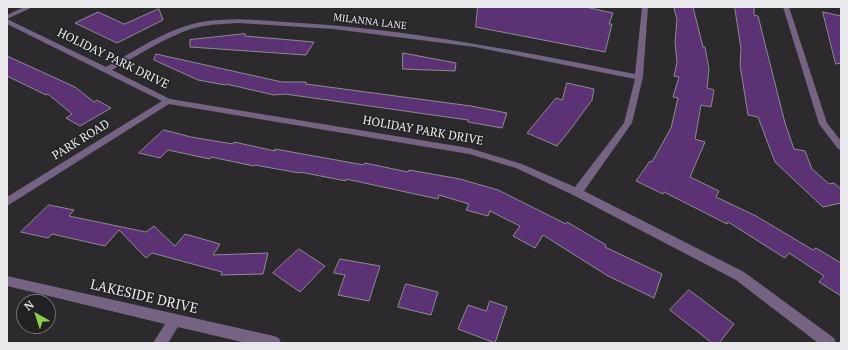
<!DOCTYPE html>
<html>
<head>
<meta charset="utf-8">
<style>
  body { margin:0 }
  #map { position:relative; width:848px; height:350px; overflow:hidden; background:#2c2a2d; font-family:"PT Serif",serif }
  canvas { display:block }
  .frame { position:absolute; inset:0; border:8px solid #e9e8ea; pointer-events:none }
  .north { position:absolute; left:16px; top:294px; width:40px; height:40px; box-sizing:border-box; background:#222124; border:1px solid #727173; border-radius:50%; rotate:321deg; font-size:11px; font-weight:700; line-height:16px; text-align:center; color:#e9e8ea }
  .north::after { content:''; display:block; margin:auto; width:14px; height:18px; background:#8cce45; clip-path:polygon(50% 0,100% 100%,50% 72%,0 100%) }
</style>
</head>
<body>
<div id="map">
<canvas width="848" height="350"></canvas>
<div class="frame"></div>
<div class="north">N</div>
</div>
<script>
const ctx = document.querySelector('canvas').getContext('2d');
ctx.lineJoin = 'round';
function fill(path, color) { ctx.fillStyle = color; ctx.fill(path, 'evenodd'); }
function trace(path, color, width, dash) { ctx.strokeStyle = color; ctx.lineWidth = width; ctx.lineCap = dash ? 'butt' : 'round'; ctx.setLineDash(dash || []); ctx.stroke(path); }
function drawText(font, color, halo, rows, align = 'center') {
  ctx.font = font + ' "PT Serif",serif'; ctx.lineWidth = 3; ctx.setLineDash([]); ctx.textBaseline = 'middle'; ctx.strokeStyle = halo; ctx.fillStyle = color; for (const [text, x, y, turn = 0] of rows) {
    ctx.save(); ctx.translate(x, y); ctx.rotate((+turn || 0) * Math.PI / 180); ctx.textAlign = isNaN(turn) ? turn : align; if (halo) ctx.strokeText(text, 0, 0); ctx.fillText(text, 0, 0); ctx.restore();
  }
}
const building = new Path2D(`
  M478 7H585L613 13 609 24H612L605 52 476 27Z
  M674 7H693L703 47H705L709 69 707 88 714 90 711 107 701 105 695 139 705 142 690 177 719 191 716 197 756 216 813 250 816 248 841 263V296L819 282 824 276 789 253 785 258 728 222 727 224 664 192 663 194 636 181 650 161 652 162 671 128 678 98 673 97 679 77 674 76 677 62 675 42 677 20Z
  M735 7H754V15L758 16 762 32 785 123 794 149 805 151 812 169 829 184 834 183 841 189V203L823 207 775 162 758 117 748 115 740 65 741 49Z
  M159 9 163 20 117 43 75 23 98 12 124 24Z
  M823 12 841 16V63L836 64Z
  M245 34V36L314 42 306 55 190 47V40Z
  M403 53 456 63 455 71 403 69Z
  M156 54 282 82H306V84L471 106 507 113 502 128 468 122V120L285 94 274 95 226 84 225 85 198 80 154 60Z
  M7 56 75 87 94 102 97 100 111 108 80 126 66 118 72 114 48 94 46 95 7 76Z
  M567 83 594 89 592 100 573 126 557 146 527 133 556 98 562 100Z
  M164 130 191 137 233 144 234 142 275 151V149L364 165 365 163 408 172 409 170 460 179 498 190 566 224 567 222 606 245 605 247 662 274 654 298 608 276 543 235 535 248 513 236 520 226 490 211 488 216 466 210 469 204 439 195 438 199 346 179V181L300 172 299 173 255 165 254 166 211 157 210 159 168 150 160 158 139 153Z
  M49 205 74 210 69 216 146 232 154 226 175 246 185 234 220 244 213 255 268 253 263 274 221 275 222 272 152 253 146 258 119 230 105 246 52 234 48 238 21 232Z
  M299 249 325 266 300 292 273 273Z
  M340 259 380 266 369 301 338 295 345 275 334 273Z
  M406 284 438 292 431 315 398 307Z
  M689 290 734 324 719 343H712L670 310Z
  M490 301 507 307 495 343 458 329 468 305 486 311Z`);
const minor = new Path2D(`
  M24 7H33L7 19 106 67C136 50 167 29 201 22 234 16 268 21 301 23 414 30 524 52 635 74L642 7H648L643 77 632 123 584 191 744 272 834 338 836 343H818L736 280 573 195 516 168 469 154 169 104 7 206V197L162 101 7 24V15ZM238 23 333 29 475 47 635 79 624 123 575 187 522 164 469 148 170 99 112 70C137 56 176 30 204 26 215 24 227 24 238 23Z
  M783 7H789L827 123 841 141V150L838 149 819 124Z
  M7 276 274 336 279 338 281 343H246L178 327 168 343H153L165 324 7 286Z`);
const farStreetnames = [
  ["MILANNA LANE",370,22,7]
];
const streetNames = [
  ["HOLIDAY PARK DRIVE",113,59,26],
  ["HOLIDAY PARK DRIVE",423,131,10],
  ["PARK ROAD",81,140,-32]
];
const nearStreetnames = [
  ["LAKESIDE DRIVE",144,297,13]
];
fill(building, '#5b3375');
trace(building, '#8d8b8f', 1);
fill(minor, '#746381');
drawText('10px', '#e9e8ea', '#222124', farStreetnames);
drawText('12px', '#e9e8ea', '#222124', streetNames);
drawText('14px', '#e9e8ea', '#222124', nearStreetnames);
</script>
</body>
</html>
